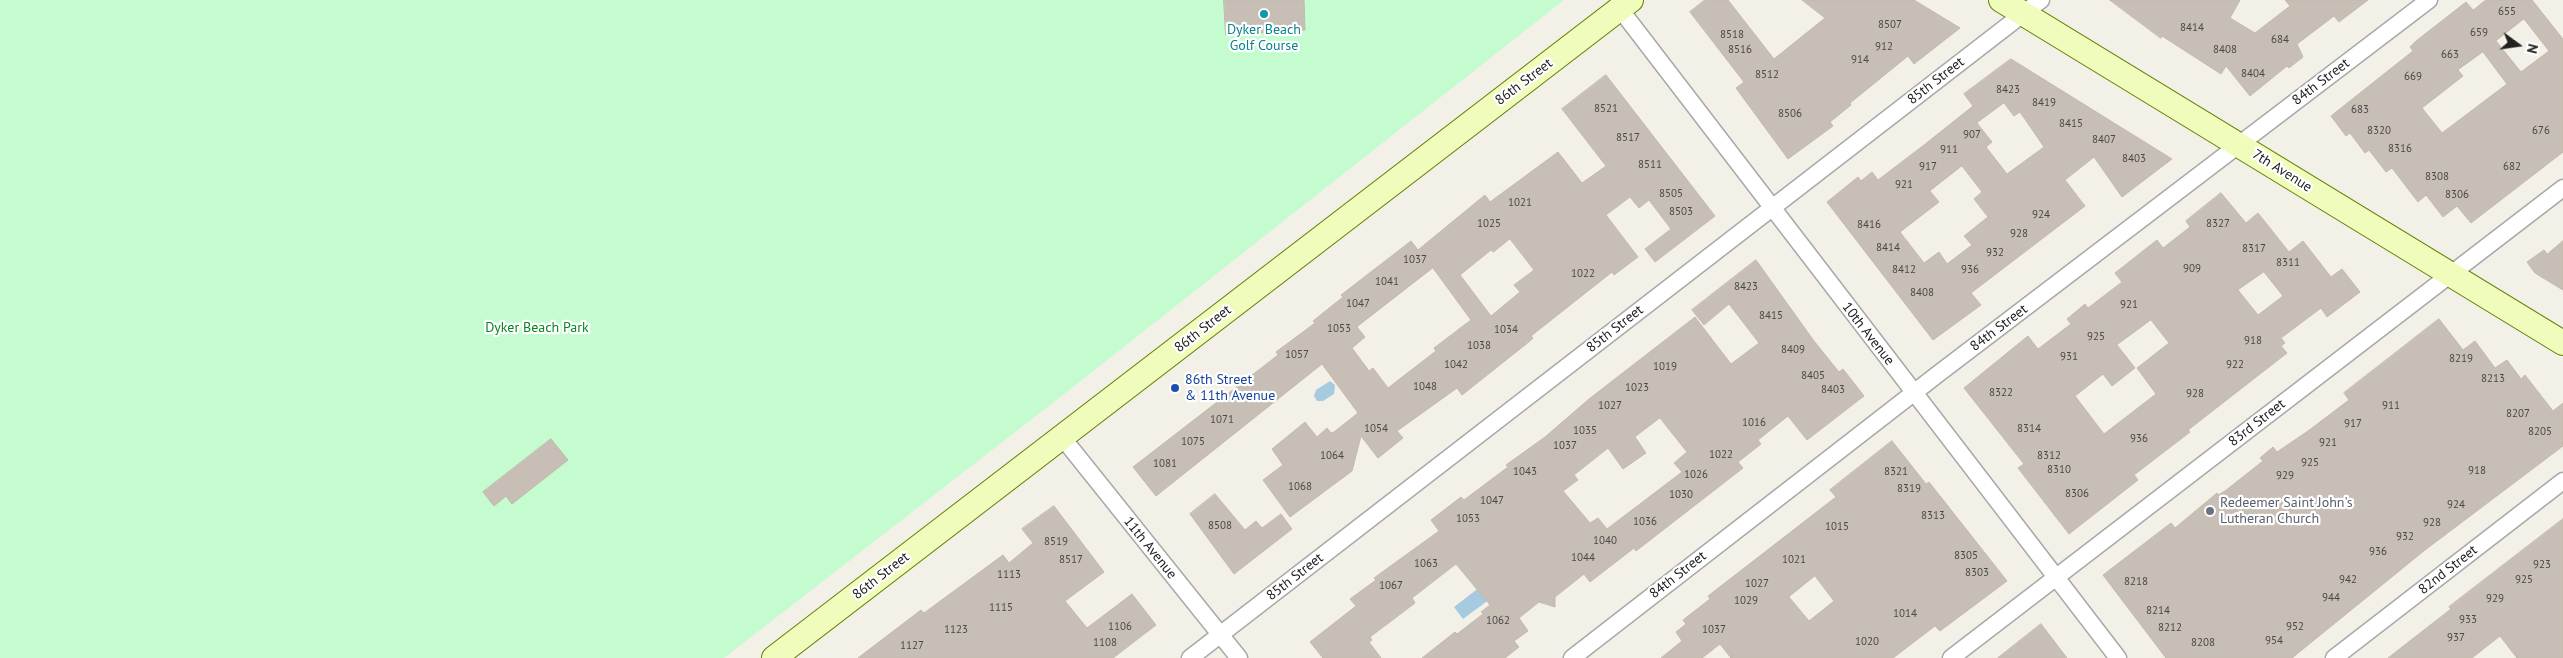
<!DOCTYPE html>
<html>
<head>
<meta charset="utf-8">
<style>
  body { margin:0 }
  #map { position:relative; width:2563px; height:658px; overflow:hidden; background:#f2f0e7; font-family:"PT Sans",sans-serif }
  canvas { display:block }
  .north { position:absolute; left:2493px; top:20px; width:50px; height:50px; -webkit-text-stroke:4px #fff; paint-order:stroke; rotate:104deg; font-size:14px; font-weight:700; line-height:20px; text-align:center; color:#212121 }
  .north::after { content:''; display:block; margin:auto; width:18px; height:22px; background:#212121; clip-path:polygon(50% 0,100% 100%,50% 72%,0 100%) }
</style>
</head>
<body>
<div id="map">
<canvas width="2563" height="658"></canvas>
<div class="north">N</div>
</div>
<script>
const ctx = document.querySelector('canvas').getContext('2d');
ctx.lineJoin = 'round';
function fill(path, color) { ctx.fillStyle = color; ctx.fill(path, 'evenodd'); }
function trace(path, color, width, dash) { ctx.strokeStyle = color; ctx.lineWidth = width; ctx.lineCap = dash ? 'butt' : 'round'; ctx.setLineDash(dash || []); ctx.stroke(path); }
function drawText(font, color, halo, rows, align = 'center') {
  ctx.font = font + ' "PT Sans",sans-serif'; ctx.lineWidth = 4.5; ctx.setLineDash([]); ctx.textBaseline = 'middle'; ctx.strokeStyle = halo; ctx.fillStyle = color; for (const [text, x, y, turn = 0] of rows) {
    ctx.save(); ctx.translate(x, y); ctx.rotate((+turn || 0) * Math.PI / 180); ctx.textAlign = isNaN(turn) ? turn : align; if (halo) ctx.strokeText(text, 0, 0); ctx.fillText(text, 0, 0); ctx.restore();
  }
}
const park = new Path2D(`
  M0 0H1564L1059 398 724 658H0Z`);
const water = new Path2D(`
  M1330 381 1335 385 1334 394 1323 401H1317L1314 396 1316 390Z
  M1480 587 1490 599 1463 619 1454 607Z`);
const building = new Path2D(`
  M1224 0H1304L1305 30 1226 35Z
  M1705 0H1728L1774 59 1825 18 1802 0H1914L1960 28 1914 64 1908 56 1850 103 1851 105 1830 122 1833 126 1788 159 1736 88 1744 82 1690 12Z
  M2110 0H2240L2230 18 2255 33 2290 6 2285 0H2368L2339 22 2334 16 2297 44 2303 57 2289 68 2287 66 2250 96 2226 66 2221 74 2162 36 2161 38Z
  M2486 0H2532L2563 39V152L2471 223 2457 206 2443 217 2426 195 2418 202 2392 168 2386 172 2369 150 2365 153 2350 133 2346 136 2331 116 2413 51 2410 47 2416 41 2466 2 2473 10ZM2524 19 2549 51 2521 72 2496 41ZM2483 52 2507 84 2442 133 2422 108 2463 76 2458 70Z
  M2011 59 2172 159 2122 197 2094 157 2065 180 2085 206 1971 293 1981 305 1933 340 1827 202 1858 177 1861 181 1872 172 1878 180 1924 145 1973 106 1964 94ZM2004 103 2014 116 2020 112 2044 147 2007 174 1986 147 1992 142 1977 123ZM1962 166 1982 192 1974 199 1988 217 1964 236 1972 245 1947 264 1939 252 1924 263 1900 232 1939 202 1930 191Z
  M1606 75 1715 216 1655 262 1645 249 1671 229 1649 200 1639 208 1630 197 1606 215 1638 257 1614 275 1612 272 1531 336 1533 338 1530 341 1462 395 1457 388 1397 431 1403 438 1378 458 1361 436 1352 471 1290 517 1263 480 1283 465 1272 449 1305 422 1317 437 1327 428 1331 433 1334 432 1358 413 1322 364 1156 496 1133 467 1278 355 1276 352 1315 323 1313 321 1343 297 1341 295 1411 241 1418 250 1485 195 1490 202 1558 152 1582 183 1606 166 1562 109ZM1510 239 1534 270 1514 285 1520 292 1491 316 1460 275 1491 250 1493 252ZM1433 268 1471 320 1434 348 1436 351 1388 388 1373 368 1369 371 1352 348 1365 337 1357 327Z
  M2221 193 2246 223 2258 213 2289 252 2303 241 2331 277 2342 269 2360 292 2327 317 2321 308 2281 338 2285 343 2281 346 2287 353 2188 430 2190 432 2134 475 2138 480 2069 534 2018 468 2024 464 1964 388 2028 336 2038 349 2071 324 2067 319 2085 304 2088 308 2122 282 2115 273 2157 240 2163 248 2190 227 2186 221ZM2264 272 2283 296 2258 315 2238 290ZM2151 320 2169 343 2137 368 2156 394 2104 434 2075 396 2103 374 2112 386 2135 368 2117 345Z
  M2563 241V290L2535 273 2527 262 2544 250 2547 254Z
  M1756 260 1814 341 1839 372 1843 369 1864 396 1807 440 1788 416 1758 440 1761 444 1738 462 1743 468 1636 551 1634 548 1590 582 1584 574 1555 597V607L1539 602 1519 618 1528 631 1514 641 1519 647 1505 658H1422L1455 632 1457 634 1483 614 1481 612 1490 605 1456 564 1412 598 1415 603 1370 637 1372 640 1369 642 1381 658H1323L1310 642 1356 606 1350 599 1376 580 1374 578 1439 531 1431 520 1461 497 1464 500 1508 467 1506 465 1545 437 1589 399 1695 317 1731 364 1759 343 1729 304 1704 325 1692 310ZM1660 418 1687 452 1674 463 1682 472 1607 529 1598 518 1590 523 1563 491 1578 480 1574 475 1608 448 1623 469 1646 453 1635 437Z
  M2439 319 2463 350 2475 341 2495 368 2507 360 2521 379 2525 375 2553 411 2563 403V446L2425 550 2292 658H2166L2103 575 2171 523 2175 528 2217 493 2218 495 2225 491 2263 461 2260 458 2273 447 2277 452 2308 431 2349 400 2344 393Z
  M551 439 568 460 512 504 506 496 494 506 483 492Z
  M1892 441 1926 484 1929 482 2007 581 1940 631 1935 626 1893 658H1731L1720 644 1702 658H1661L1682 641 1676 632 1686 624 1683 620 1710 599 1708 596 1836 497 1830 490ZM1815 576 1834 601 1809 621 1789 597Z
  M1215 494 1245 530 1256 521 1262 528 1281 514 1292 529 1234 574 1190 514Z
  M1054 506 1104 572 1065 601 1087 628 1132 594 1156 625 1113 658H858L921 610 924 613 1003 555 1009 563 1033 543 1022 529Z
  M2563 519V658H2517L2500 636 2472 658H2388L2451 609 2449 607Z
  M2041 624 2067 658H1998Z`);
const street = new Path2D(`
  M1620 9 2118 658
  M1062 437 1239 658
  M1190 658 2041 0
  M1572 658 1938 374 2429 0
  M1951 658 2563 188
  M2334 658 2563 481`);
const secondary = new Path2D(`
  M2001 0 2563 343
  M774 658 1631 0`);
const markers = [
  [1264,14,5,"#0f9aa8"],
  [1175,388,5,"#1a4fb4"],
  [2210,511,5,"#6b7280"]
];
const numberNames = [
  ["655",2507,12],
  ["8507",1890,25],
  ["8414",2192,28],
  ["659",2479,33],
  ["8518",1732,35],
  ["684",2280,40],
  ["912",1884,47],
  ["8516",1740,50],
  ["8408",2225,50],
  ["663",2450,55],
  ["914",1860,60],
  ["8404",2253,74],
  ["8512",1767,75],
  ["669",2413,77],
  ["8423",2008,90],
  ["8419",2044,103],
  ["8521",1606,109],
  ["683",2360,110],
  ["8506",1790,114],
  ["8415",2071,124],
  ["8320",2379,131],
  ["676",2541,131],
  ["907",1972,135],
  ["8517",1628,138],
  ["8407",2104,140],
  ["8316",2400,149],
  ["911",1949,150],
  ["8403",2134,159],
  ["8511",1650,165],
  ["917",1928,167],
  ["682",2512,167],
  ["8308",2437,177],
  ["921",1904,185],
  ["8505",1671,194],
  ["8306",2457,195],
  ["1021",1520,203],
  ["8503",1681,212],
  ["924",2041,215],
  ["1025",1489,224],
  ["8327",2218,224],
  ["8416",1869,225],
  ["928",2019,234],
  ["8414",1888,248],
  ["8317",2254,249],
  ["932",1995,253],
  ["1037",1415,260],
  ["8311",2288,263],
  ["909",2192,269],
  ["8412",1904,270],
  ["936",1970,270],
  ["1022",1583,274],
  ["1041",1387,282],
  ["8423",1746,287],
  ["8408",1922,293],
  ["1047",1358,304],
  ["921",2129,305],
  ["8415",1771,316],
  ["1053",1339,329],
  ["1034",1506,330],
  ["925",2096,337],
  ["918",2253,341],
  ["1038",1479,346],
  ["8409",1793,350],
  ["1057",1297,355],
  ["931",2069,357],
  ["8219",2461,359],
  ["1042",1456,365],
  ["922",2235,365],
  ["1019",1665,367],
  ["8405",1813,376],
  ["8213",2493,379],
  ["1048",1425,387],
  ["1023",1637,388],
  ["8403",1833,390],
  ["8322",2001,393],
  ["928",2195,394],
  ["1027",1610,406],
  ["911",2391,406],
  ["8207",2518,414],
  ["1071",1222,420],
  ["1016",1754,423],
  ["917",2353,424],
  ["1054",1376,429],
  ["8314",2029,429],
  ["1035",1585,431],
  ["8205",2540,432],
  ["936",2139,439],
  ["1075",1193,442],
  ["921",2328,443],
  ["1037",1565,446],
  ["1022",1721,455],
  ["1064",1332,456],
  ["8312",2049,456],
  ["925",2310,463],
  ["1081",1165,464],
  ["8310",2059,470],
  ["918",2477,471],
  ["1043",1525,472],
  ["8321",1896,472],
  ["1026",1696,475],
  ["929",2285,476],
  ["1068",1300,487],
  ["8319",1909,489],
  ["8306",2077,494],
  ["1030",1681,495],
  ["1047",1492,501],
  ["924",2456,505],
  ["8313",1933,516],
  ["1053",1468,519],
  ["1036",1645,522],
  ["928",2432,523],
  ["8508",1220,526],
  ["1015",1837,527],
  ["932",2405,537],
  ["1040",1605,541],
  ["8519",1056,542],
  ["936",2378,552],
  ["8305",1966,556],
  ["1044",1583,558],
  ["8517",1071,560],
  ["1021",1794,560],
  ["1063",1426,564],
  ["923",2542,565],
  ["8303",1977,573],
  ["1113",1009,575],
  ["942",2348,580],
  ["925",2524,580],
  ["8218",2136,582],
  ["1027",1757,584],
  ["1067",1391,586],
  ["944",2331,598],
  ["929",2495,599],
  ["1029",1746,601],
  ["1115",1001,608],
  ["8214",2158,611],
  ["1014",1905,614],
  ["933",2468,620],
  ["1062",1498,621],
  ["1106",1120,627],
  ["952",2295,627],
  ["8212",2170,628],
  ["1123",956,630],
  ["1037",1714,630],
  ["937",2456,638],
  ["954",2274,641],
  ["1020",1867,642],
  ["1108",1105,643],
  ["8208",2203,643],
  ["1127",912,646]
];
const cultureNames = [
  ["Dyker Beach",1264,30],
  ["Golf Course",1264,46]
];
const streetNames = [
  ["85th Street",1936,81,-38],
  ["86th Street",1524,82,-37],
  ["84th Street",2321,82,-37],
  ["7th Avenue",2282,171,32],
  ["84th Street",1999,328,-37],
  ["86th Street",1203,329,-38],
  ["85th Street",1615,329,-38],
  ["10th Avenue",1868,334,52],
  ["83rd Street",2257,423,-38],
  ["11th Avenue",1150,548,51],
  ["82nd Street",2448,570,-38],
  ["84th Street",1678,575,-38],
  ["86th Street",881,576,-38],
  ["85th Street",1295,577,-38]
];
const parkNames = [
  ["Dyker Beach Park",537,328]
];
const transitNames = [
  ["86th Street",1185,380],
  ["& 11th Avenue",1185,396]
];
const worshipNames = [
  ["Redeemer Saint John's",2220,503],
  ["Lutheran Church",2220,519]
];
fill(park, '#c4fcd0');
fill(water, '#a6cbe1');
fill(building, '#c7bfb6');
trace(building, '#c4b9a9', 1);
trace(street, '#a8a8a8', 19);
trace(secondary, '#618000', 26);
trace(street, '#fff', 16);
trace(secondary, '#f0fcbb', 24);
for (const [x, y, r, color] of markers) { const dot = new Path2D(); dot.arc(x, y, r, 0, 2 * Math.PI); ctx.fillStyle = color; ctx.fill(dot); trace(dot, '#fff', 2); }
drawText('11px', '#4a4846', null, numberNames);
drawText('14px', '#0d838f', '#fff', cultureNames);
drawText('14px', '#212121', '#fff', streetNames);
drawText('14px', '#078723', '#fff', parkNames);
drawText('14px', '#164399', '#fff', transitNames, 'left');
drawText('14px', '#5b616d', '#fff', worshipNames, 'left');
</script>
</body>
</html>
